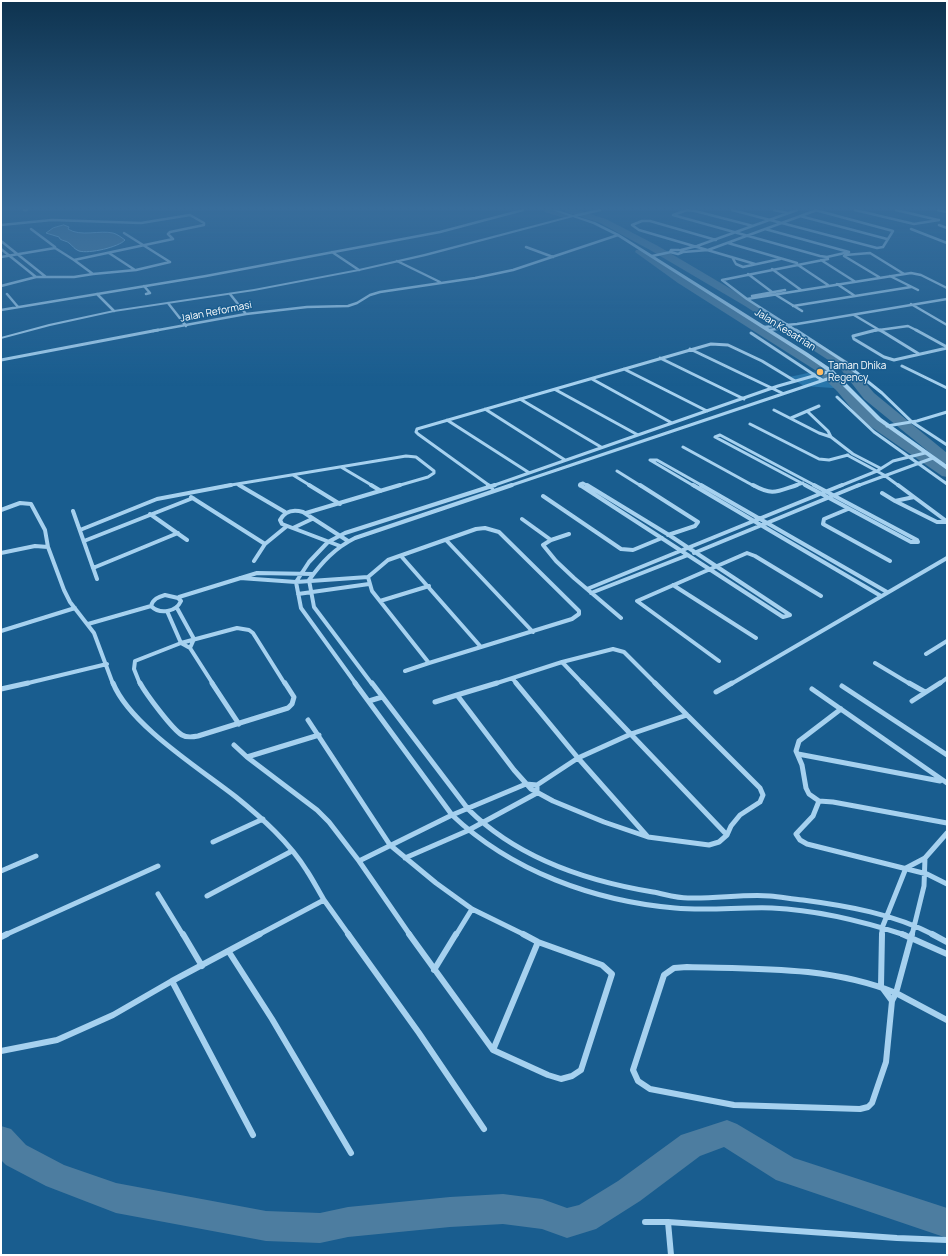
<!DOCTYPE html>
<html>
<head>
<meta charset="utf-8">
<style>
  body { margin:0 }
  #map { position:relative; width:948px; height:1256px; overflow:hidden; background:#195d8f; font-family:Manrope,sans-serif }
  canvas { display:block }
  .frame { position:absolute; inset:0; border:2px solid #fff; pointer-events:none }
</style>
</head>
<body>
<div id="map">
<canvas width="948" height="1256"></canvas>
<div class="frame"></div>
</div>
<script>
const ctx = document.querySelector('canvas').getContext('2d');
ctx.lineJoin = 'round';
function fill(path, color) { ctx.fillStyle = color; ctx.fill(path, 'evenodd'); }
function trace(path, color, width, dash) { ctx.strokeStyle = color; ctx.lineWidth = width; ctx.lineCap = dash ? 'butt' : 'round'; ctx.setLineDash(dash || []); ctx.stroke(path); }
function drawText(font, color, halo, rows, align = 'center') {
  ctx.font = font + ' Manrope,sans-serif'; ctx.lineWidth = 3; ctx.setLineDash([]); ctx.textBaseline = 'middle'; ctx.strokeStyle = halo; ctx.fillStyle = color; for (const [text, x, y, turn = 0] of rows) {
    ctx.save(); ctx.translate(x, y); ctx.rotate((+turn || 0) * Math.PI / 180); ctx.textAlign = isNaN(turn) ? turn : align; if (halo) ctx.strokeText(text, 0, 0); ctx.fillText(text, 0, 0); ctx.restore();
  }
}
const green = new Path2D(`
  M827 369 847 389 804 386 789 377Z`);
const water = new Path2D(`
  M64 225 69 227 68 229C80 237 100 230 113 233 117 234 121 237 125 240 119 247 89 254 79 251 74 249 73 246 69 243 67 241 63 241 60 239L59 237 46 233 53 228Z`);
const river = new Path2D(`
  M544 210C552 210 562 209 569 215L564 218 545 212Z
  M564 210H578L606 219 658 246 753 302 847 361 874 393 947 453V464L943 463 947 466V477L942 476 861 420 837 391 815 370 678 283 635 252 636 250H644L686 279 823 364 847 385 871 414 940 461 864 399 839 367 745 306 650 250 600 223 566 212Z
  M727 1120 737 1124 794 1158 947 1208V1238L776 1180 724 1147 700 1156 640 1201 596 1229 567 1238 542 1229 503 1224 450 1227 348 1237 320 1243 266 1241 116 1213 46 1186 6 1165 1 1160V1126L11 1129 26 1145 64 1165 116 1183 266 1211 320 1213 348 1207 450 1197 503 1194 542 1199 567 1208 579 1205 618 1181 681 1135Z`);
const minorFar4 = new Path2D(`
  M24 210H27
  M732 210 877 248 883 247 893 231 815 210
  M774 210 788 213
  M855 210 914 224 939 220
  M896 210 938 220
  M938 210 947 212
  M574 216 600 210
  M800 216 887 239
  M1 225 52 220 141 223 190 215 204 223V225L170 232 168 234 173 239
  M939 225 947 228
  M753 226 695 211 687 210 673 215 820 256 827 257 849 252 765 229
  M31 229 55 247
  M911 229 947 243
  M716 240 650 221H642L632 225 639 230 755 264
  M1 241 46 277
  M728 243 797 263
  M526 247 553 257
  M1 249 36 277H74L93 274 74 260
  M671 250H679L683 252 678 254 670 252Z
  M681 250 697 246 797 210
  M332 252 359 270
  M683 252 708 250 817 210
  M109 253 135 270
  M845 255 870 253 904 274
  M652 256 671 252
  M844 256 879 277
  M1 257 55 248 74 260 173 239
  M732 257 736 264 743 267 780 259
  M821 260 854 281
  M397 261 440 282
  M798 265 828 285
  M772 269 801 290
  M93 274 136 270 170 262 124 233
  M748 274 772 292
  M890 276 918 290
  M837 284 855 296
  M1 286 36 277
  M144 286 150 293 146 294
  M7 294 18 307
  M97 294 114 311
  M230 294 246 314
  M776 295 802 311
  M752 296 785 290
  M747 299 911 273 921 275 947 288
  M168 303 186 326
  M911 304 947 325
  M793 306 911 287
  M1 310 206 276 440 232 523 210
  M854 315 881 331
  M764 327 797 324 947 299
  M769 330 791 327
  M153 331 246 314 307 307 348 306 357 303 370 295 380 292 475 278 513 270 618 235
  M797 331 747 299 722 280 828 259
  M872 331 908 326 918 331`);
const minorFar3 = new Path2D(`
  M796 330 848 364
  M876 330 853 336 854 339 884 357 894 360 947 348
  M880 330 919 354
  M916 330 947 347
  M751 333 822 380
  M690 349 782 393
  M660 358 744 399
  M1 360 158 330
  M902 366 947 388
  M624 369 707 411
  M852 369 882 393 912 422 947 445
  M592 379 672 423
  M556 390 638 435
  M837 397 874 432 947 484
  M520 399 601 447
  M485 409 565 460
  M774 410 819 433 831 437 853 454 880 468
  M808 412 828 431 831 437
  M791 418 819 406
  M447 420 528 472
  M750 424 819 459 829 460 848 455
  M887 426 917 421 947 412
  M683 447 754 486
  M847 455 884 475 899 486
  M341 467 373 486
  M617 471 641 486
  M293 475 311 486
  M237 484 241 486
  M225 486 406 456 416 457 434 471V473L428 477 397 486
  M490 486 418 434 416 432 417 429 711 344 728 345 762 361 795 381
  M492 486 778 386 831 371
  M509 486 836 376
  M580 486V484L583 483 588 486
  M694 486 650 460H657L703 486
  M794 486 803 483
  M807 486 715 437 720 435 816 486
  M840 486 877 471 893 461 925 453
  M857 486 933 458`);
const minorFar2 = new Path2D(`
  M239 485 285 512
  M309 485 340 504
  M371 485 381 491
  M488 485 492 488
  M580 485 783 617 790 615 669 535 587 485
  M640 485 698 522 695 526 668 535
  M693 485 881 596
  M701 485 887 592
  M753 485C773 496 776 492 797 485
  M805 485 911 542H918L917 540 814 485
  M898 485 914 497
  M882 493 895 501
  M543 496 621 549 633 550 662 538
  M191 497 265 544
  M914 497 945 520 946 522H937L895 501Z
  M848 509 824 519 823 524 890 561
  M1 510 20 503 31 504 45 530 48 547
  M73 511 97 579
  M306 513 400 485
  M150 514 187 540
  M522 519 551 540 543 545 556 561 574 578 621 618
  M293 528 312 519
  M485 528 499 532 579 611V614L572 619 429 663 372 591 368 577 388 560 476 529Z
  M80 530 157 499 231 485
  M446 540 533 632
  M551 540 569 534
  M84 541 193 498
  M340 546 282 524 280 520C285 511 293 509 303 512L348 541
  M1 553 35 546 48 547 64 590 70 602 94 633 113 684
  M694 553 859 485
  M401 556 481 647
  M254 561 265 544 287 526
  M93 568 178 533
  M240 578 296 582 368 577
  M673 585 756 638
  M587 589 842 485
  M591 593 688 555
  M298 594 369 584
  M165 595 178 598 181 601C176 612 160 615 151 606 153 599 158 597 165 595Z
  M179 597 257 573 313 574
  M380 601 429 586
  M177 608 194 639 190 648
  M167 611 181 643 190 648 213 684
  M88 624 151 606
  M1 631 75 608
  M926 654 947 641
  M719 661 637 601 747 553 755 556 821 596
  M562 662 583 684
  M875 663 910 684
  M405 671 429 663
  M512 678 517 684
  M24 684 107 664
  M140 684 134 669 135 661 181 643 237 628 249 630 253 633 285 684
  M356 684 301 608 296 582 309 562 328 542 345 533 495 485
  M372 684 314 607 309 580C322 562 335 548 355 538L512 485
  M494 684 562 662 613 649 624 652 656 684
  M731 684 947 558
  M939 684 947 678`);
const minorFar1 = new Path2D(`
  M113 683C130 725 199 768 236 797 262 818 289 842 307 871 313 880 318 890 324 900L258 935
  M140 683C146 694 172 729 182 735 187 738 193 737 198 736L288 708 292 704 294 697 285 683
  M212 683 239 724
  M355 683 452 815C511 871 594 901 675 908 707 911 739 907 772 908 817 910 862 921 905 935
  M372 683 468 809C517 858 586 881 653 892 664 894 677 898 688 898 716 899 743 894 770 896 781 897 792 899 803 900 848 906 894 914 934 935
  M497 683 457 695 514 770 531 789 553 801 604 822 648 837 709 845 719 842 727 835 731 826 740 815 760 802 763 795 760 788 655 683
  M516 683 578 758 647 836
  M582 683 727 835
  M909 683 925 692
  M842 686 947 755
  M1 689 28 683
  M812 689 947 783
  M716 692 732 683
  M369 701 382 697
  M912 701 940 683
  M435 702 457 695
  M841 709 799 741 796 751 802 765 806 788 809 794 819 801 813 816 796 834 800 840 807 844 927 874 947 884
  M308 720 390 845 436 883 472 909 525 935
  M234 745 247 757 317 810 329 822 359 861 410 935
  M798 754 940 781
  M247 757 319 735
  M819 801 833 802 947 823
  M213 842 263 819
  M405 858 467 831 537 793V785
  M359 861 452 815 526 784 537 785 578 758 631 734 687 715
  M1 871 36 856
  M158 894 183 935
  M207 896 292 851
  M324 900 349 935
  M5 935 158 866
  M456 935 472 909
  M882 935V928L906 868 925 858 947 833
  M912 935 924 886 925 858`);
const minor = new Path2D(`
  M183 934 202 966
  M348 934 419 1033 484 1129
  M409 934 493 1050 548 1075 561 1079 572 1076 581 1070 612 974 602 965 538 942 523 934
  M882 934 881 986 892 1001
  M902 934 947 954
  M932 934 947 942
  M1 937 7 934
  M229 952 272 1019 351 1153
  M687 967C758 969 829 966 896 993L892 1001 886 1062 872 1103 868 1107 860 1109 734 1105 650 1089 638 1081 633 1070 664 975 674 968Z
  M434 970 456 934
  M172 981 253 1135
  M896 993 947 1020
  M896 993 912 934
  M493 1050 538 942
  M1 1051 57 1040 113 1015 172 981 260 934
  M645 1222H668L897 1238 947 1240
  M668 1222 671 1255`);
const tertiary = new Path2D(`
  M552 210H557L595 222 619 234 808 353 833 370 881 418 947 465V470L877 420 829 372 804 355 617 236 593 224 573 217 426 256 359 271 254 291 114 312 50 326 1 339V337L49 324 114 310 254 289 359 269 424 254 569 216Z`);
const markers = [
  [820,372,4,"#ffbc63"]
];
const farStreetnames = [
  ["Jalan Reformasi",216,312,-11],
  ["Jalan Kesatrian",785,330,32]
];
const farPoinames = [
  ["Taman Dhika",828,366],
  ["Regency",828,378]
];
fill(green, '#2876ab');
fill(water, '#4d7da0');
trace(water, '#98cef1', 1);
fill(river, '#4d7da0');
trace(minorFar4, '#a6d1ef', 2.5);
trace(minorFar3, '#a6d1ef', 3);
trace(minorFar2, '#a6d1ef', 4);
trace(minorFar1, '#a6d1ef', 5);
trace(minor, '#a6d1ef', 6);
fill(tertiary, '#a6d1ef');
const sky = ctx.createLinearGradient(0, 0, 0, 386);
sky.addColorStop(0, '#0e334f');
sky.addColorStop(0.54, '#386d9b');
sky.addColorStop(1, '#386d9b00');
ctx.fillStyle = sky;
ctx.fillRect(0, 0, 948, 386);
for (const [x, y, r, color] of markers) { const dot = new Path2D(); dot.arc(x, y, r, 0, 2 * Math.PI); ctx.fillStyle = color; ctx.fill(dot); trace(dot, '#195d8f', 1.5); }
drawText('10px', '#fff', '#195d8f', farStreetnames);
drawText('10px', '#fff', '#195d8f', farPoinames, 'left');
</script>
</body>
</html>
